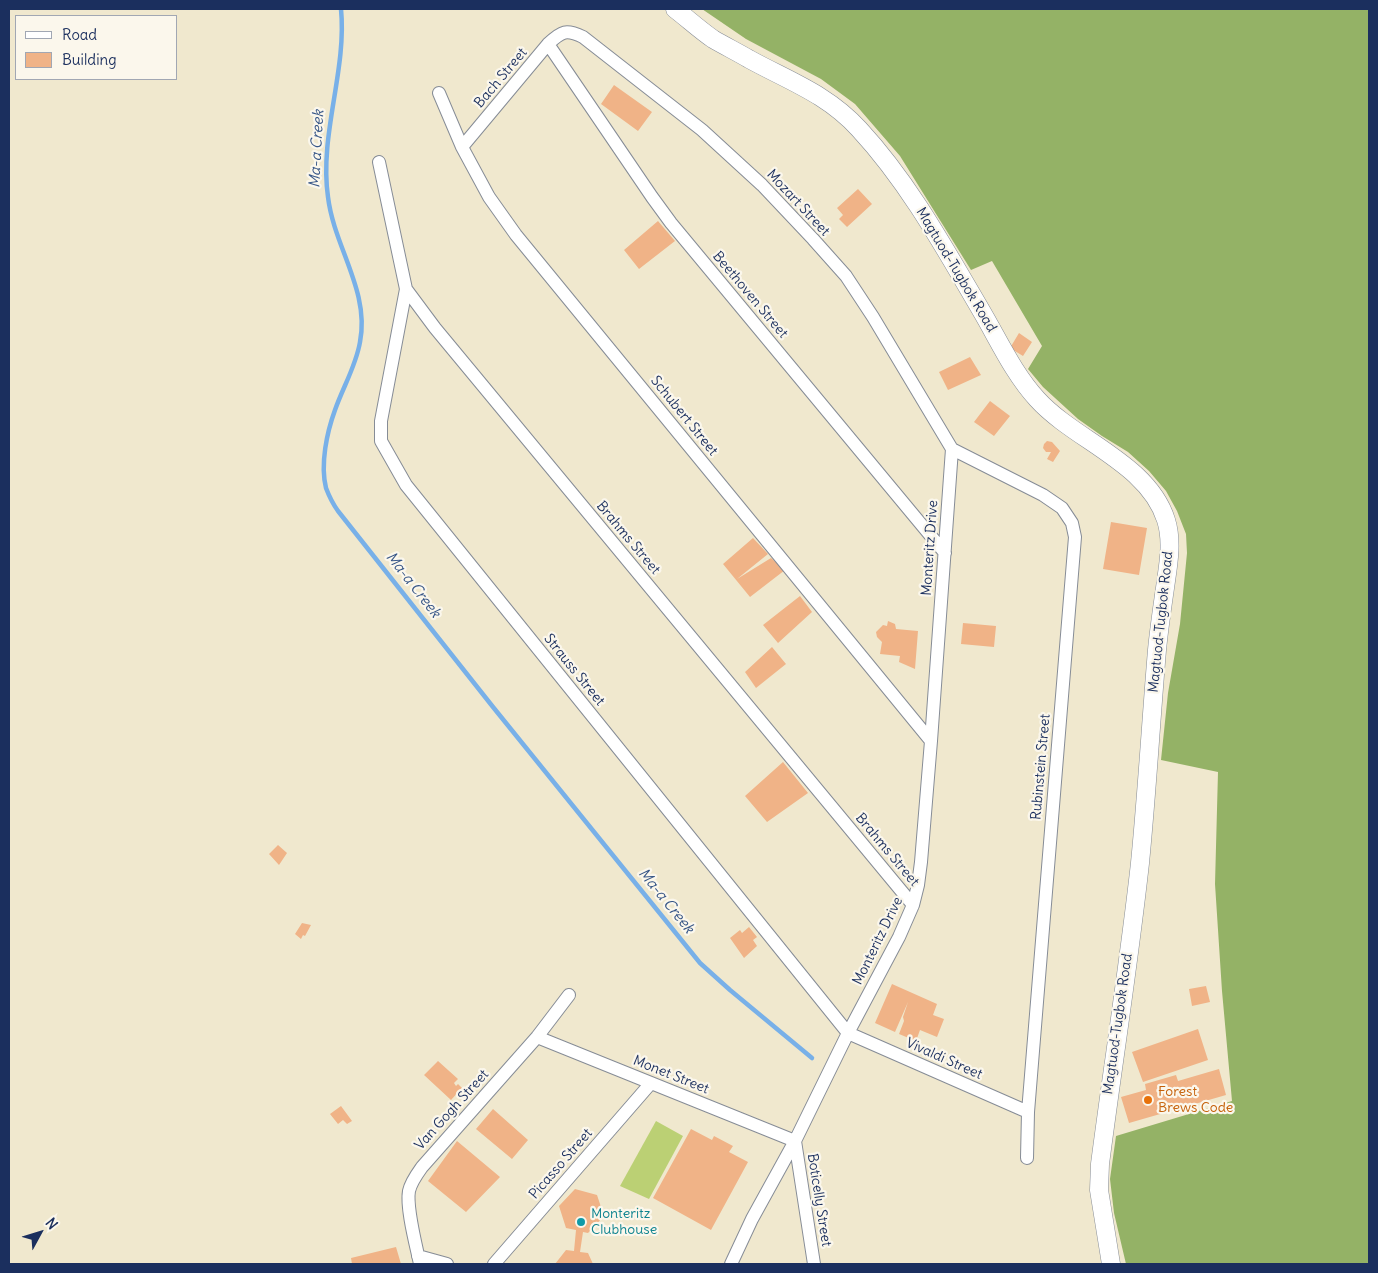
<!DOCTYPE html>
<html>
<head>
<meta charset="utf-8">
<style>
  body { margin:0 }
  #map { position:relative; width:1378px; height:1273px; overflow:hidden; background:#f0e8ce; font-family:Delius,sans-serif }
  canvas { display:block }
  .frame { position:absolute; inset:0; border:10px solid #1b2f5e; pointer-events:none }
  .legend { position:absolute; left:15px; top:15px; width:162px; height:65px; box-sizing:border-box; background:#fbf7ec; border:1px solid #a1a7b3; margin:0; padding:6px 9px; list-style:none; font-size:15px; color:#1b2f5e }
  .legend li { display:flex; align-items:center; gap:10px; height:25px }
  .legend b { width:25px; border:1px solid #a1a7b3 }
  .north { position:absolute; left:15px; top:1208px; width:50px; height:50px; -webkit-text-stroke:4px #fbf7ec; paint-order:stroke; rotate:51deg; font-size:14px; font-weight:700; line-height:20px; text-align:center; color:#1b2f5e }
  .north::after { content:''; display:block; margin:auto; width:18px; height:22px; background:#1b2f5e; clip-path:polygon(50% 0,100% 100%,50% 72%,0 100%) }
</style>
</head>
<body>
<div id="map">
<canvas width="1378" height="1273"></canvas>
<div class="frame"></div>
<ul class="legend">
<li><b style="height:6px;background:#fff"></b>Road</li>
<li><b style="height:14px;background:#f0b387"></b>Building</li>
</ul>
<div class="north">N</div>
</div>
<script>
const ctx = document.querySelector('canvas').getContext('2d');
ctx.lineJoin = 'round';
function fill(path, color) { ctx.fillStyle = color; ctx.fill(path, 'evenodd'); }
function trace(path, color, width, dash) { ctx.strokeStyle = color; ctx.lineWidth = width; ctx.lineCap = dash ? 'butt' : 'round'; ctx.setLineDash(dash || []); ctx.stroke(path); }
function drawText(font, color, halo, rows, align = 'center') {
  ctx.font = font + ' Delius,sans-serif'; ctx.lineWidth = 4.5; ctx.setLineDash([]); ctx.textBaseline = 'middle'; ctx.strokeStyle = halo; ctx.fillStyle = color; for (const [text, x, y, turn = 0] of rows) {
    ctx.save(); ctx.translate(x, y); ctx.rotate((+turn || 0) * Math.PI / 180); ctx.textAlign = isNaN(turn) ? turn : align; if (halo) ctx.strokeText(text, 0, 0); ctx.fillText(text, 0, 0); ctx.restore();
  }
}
const green = new Path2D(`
  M656 1121 683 1136 649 1199 620 1186Z`);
const forest = new Path2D(`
  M702 9H1369V1264H1126L1114 1213 1110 1179 1116 1136 1232 1101 1222 991 1215 884 1218 772 1161 760 1168 693 1180 624 1187 553 1186 534 1177 511 1166 491 1149 471 1128 452 1102 436 1078 419 1043 387 1028 369 1042 346 992 261 971 270 900 156 855 104 821 79 746 39Z`);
const stream = new Path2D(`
  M341 9C347 71 319 135 328 197 334 247 370 291 360 342 356 366 343 387 335 410 327 432 320 464 326 488 329 496 333 504 338 511L493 707 700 963 730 990 812 1058`);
const building = new Path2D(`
  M614 85 652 112 638 131 601 104Z
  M858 189 872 204 847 227 839 219 843 215 837 208Z
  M658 221 675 241 639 269 624 250Z
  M1019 333 1032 342 1023 356 1010 348Z
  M970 357 981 375 948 390 939 372Z
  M990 401 1010 416 994 436 974 422Z
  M1047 441 1052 442 1060 451 1053 462 1047 459 1051 452H1046L1043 448 1044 444Z
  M1111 522 1147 528 1139 575 1103 569Z
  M753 538 768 554 737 579 771 558 785 570 750 597 723 564Z
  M800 596 812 612 778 643 763 625Z
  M888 621 895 624 896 629 918 631 915 669 899 662 900 656 880 654 882 642 877 637 876 632 883 625 887 626Z
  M963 623 996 626 994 647 961 644Z
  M772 647 786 664 756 688 745 672Z
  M783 762 808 793 767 822 745 796Z
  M278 845 287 853 279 865 269 854Z
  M302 923 311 925 305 936 303 935 301 939 295 934Z
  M749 927 757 937 753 940 757 946 744 958 730 938 740 930 742 933Z
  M892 984 937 1004 933 1015 944 1019 937 1037 920 1030 916 1041 899 1034 904 1021 903 1017 908 1002 895 1032 875 1023Z
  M1206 986 1210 1002 1192 1006 1189 989Z
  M1198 1029 1208 1060 1143 1082 1132 1052Z
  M438 1061 458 1079 454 1083 456 1086 458 1084 462 1088 451 1100 424 1075Z
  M1219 1069 1226 1095 1129 1123 1121 1097 1146 1090 1145 1084 1176 1075 1178 1081Z
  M341 1106 352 1121 347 1124 343 1120 338 1124 330 1114Z
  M493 1109 528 1140 512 1159 476 1129Z
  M691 1129 712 1140 714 1136 733 1146 729 1152 748 1162 711 1230 653 1198Z
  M457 1141 500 1177 466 1212 428 1181Z
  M575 1189 597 1195 604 1216 588 1233 583 1232 580 1252 588 1253 593 1264H555L566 1250 574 1251 576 1230 566 1228 559 1206Z
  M396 1247 401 1264H352L351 1258Z`);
const minor = new Path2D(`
  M548 44 652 197 671 223 945 553
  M439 93 462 147 489 197 516 235 931 741
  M462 147 548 44C562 31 566 29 583 37L702 130 762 185 813 239 846 276 873 317 952 449
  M379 162 406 289 435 328 913 905
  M406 289 381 421V441L406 485 848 1033 1028 1112
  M952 449 1043 495 1062 508 1072 523 1075 537 1028 1112 1027 1158
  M537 1037 795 1141 814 1264
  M418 1256 447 1264
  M420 1264C416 1245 406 1208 409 1191 411 1182 417 1174 422 1167L537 1037 569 995
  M494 1264 651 1083
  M731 1264 752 1219 795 1141 848 1033 899 937 913 905 918 885 921 862 931 741 952 449`);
const secondary = new Path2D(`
  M675 9C688 19 700 30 713 39 725 46 737 52 749 59 789 81 827 94 859 129 909 183 945 249 982 312 999 341 1014 374 1037 399 1075 441 1148 463 1166 520 1173 542 1168 566 1165 588 1162 609 1159 629 1157 650 1151 721 1147 792 1140 863 1129 963 1113 1064 1100 1164L1099 1190 1111 1264`);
const markers = [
  [1148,1100,5,"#e8710a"],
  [581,1222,5,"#0f9aa8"]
];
const streetNames = [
  ["Bach Street",501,78,-50],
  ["Mozart Street",798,203,47],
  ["Magtuod-Tugbok Road",956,270,59],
  ["Beethoven Street",750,295,50],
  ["Schubert Street",684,416,51],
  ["Brahms Street",628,538,50],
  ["Monteritz Drive",930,548,-86],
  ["Magtuod-Tugbok Road",1161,622,-84],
  ["Strauss Street",574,670,51],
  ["Rubinstein Street",1041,767,-85],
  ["Brahms Street",887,850,50],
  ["Monteritz Drive",878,941,-64],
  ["Magtuod-Tugbok Road",1118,1024,-82],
  ["Vivaldi Street",944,1059,24],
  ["Monet Street",671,1075,22],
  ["Van Gogh Street",452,1110,-48],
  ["Picasso Street",561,1164,-49],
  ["Boticelly Street",819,1200,81]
];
const foodNames = [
  ["Forest",1158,1092],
  ["Brews Code",1158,1108]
];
const cultureNames = [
  ["Monteritz",591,1214],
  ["Clubhouse",591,1230]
];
const waterNames = [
  ["Ma-a Creek",317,149,-87],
  ["Ma-a Creek",413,585,52],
  ["Ma-a Creek",666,901,51]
];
fill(green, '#bbd074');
fill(forest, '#94b266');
trace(stream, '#78b0e8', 4.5);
fill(building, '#f0b387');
trace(minor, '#868c96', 14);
trace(secondary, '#868c96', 19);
trace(minor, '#fff', 12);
trace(secondary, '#fff', 18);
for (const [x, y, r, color] of markers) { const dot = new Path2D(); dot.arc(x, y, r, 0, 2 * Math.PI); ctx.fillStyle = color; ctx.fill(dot); trace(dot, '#fbf7ec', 2); }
drawText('14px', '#1b2f5e', '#fbf7ec', streetNames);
drawText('14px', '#c56008', '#fbf7ec', foodNames, 'left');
drawText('14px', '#0d838f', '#fbf7ec', cultureNames, 'left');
drawText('italic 15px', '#375687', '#fbf7ec', waterNames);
</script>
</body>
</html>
